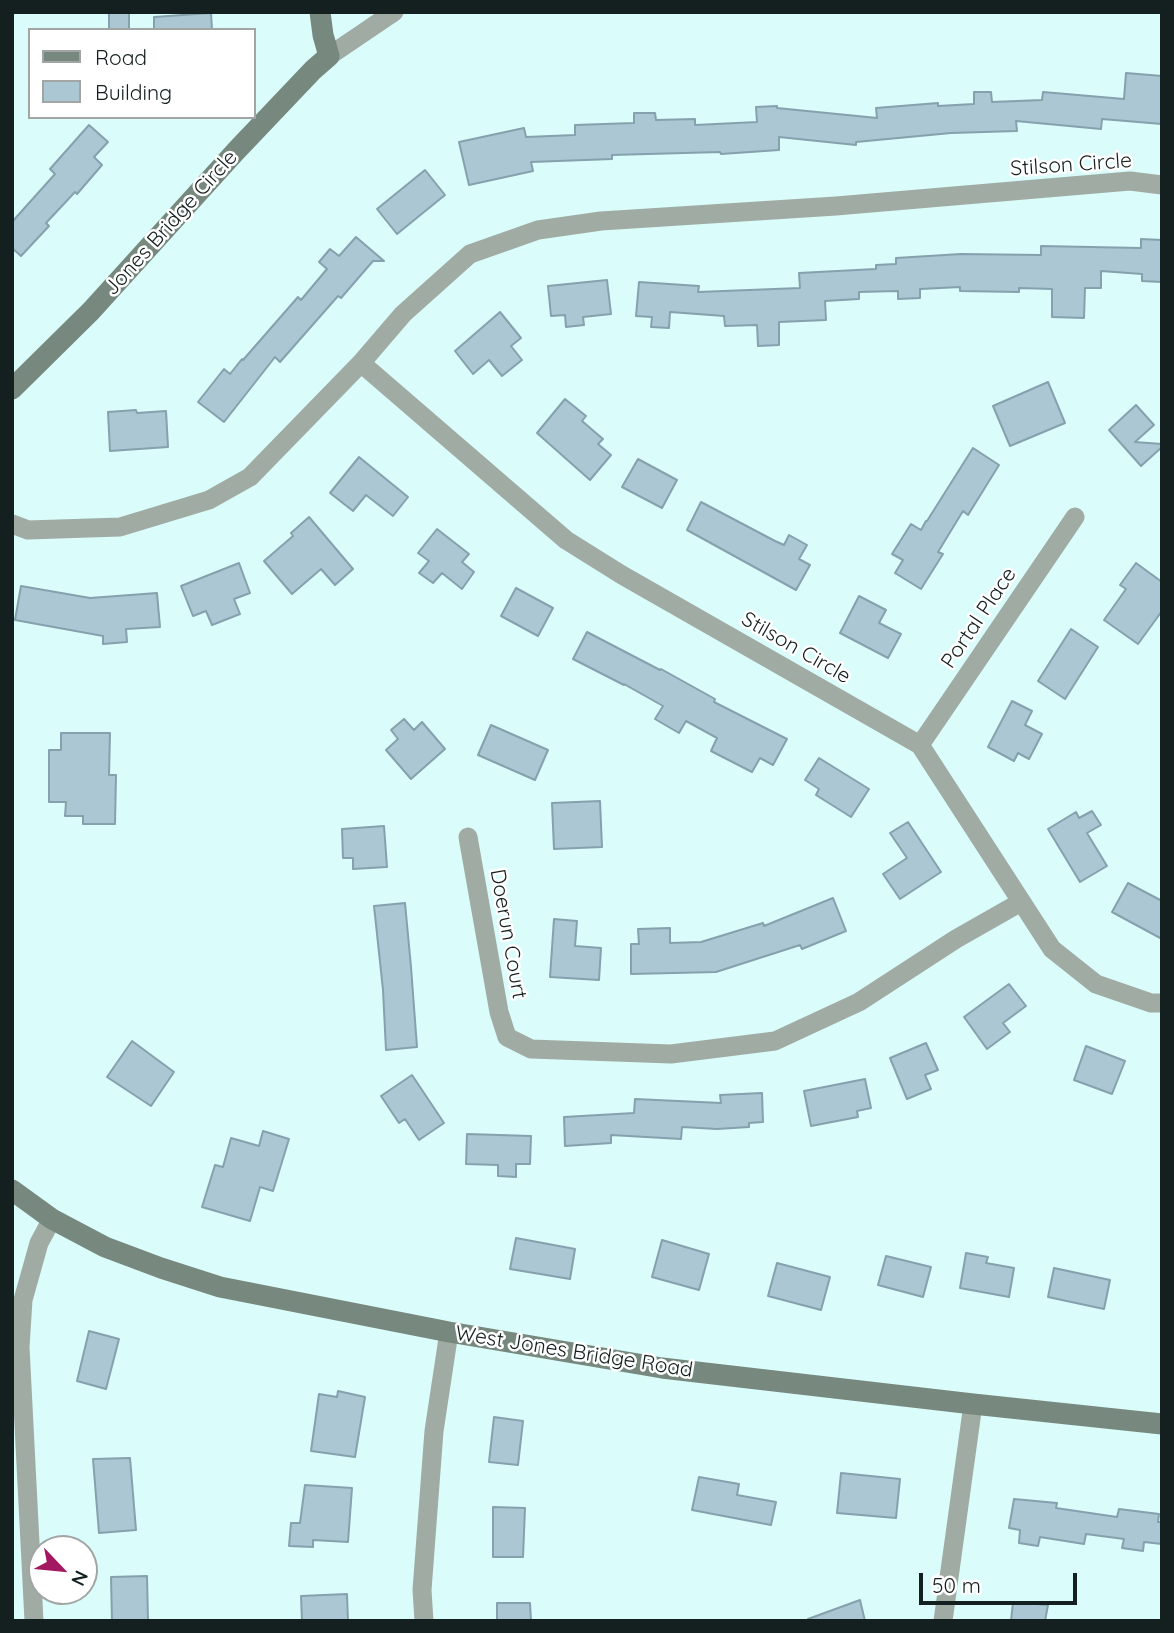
<!DOCTYPE html>
<html>
<head>
<meta charset="utf-8">
<style>
  body { margin:0 }
  #map { position:relative; width:1174px; height:1633px; overflow:hidden; background:#dafcfa; font-family:Quicksand,sans-serif }
  canvas { display:block }
  .frame { position:absolute; inset:0; border:14px solid #13201f; pointer-events:none }
  .legend { position:absolute; left:28px; top:28px; width:228px; height:91px; box-sizing:border-box; background:#fff; border:2px solid #a1a6a5; margin:0; padding:9px 12px; list-style:none; font-size:21px; color:#13201f }
  .legend li { display:flex; align-items:center; gap:14px; height:35px }
  .legend b { width:35px; border:2px solid #a1a6a5 }
  .north { position:absolute; left:28px; top:1535px; width:70px; height:70px; box-sizing:border-box; background:#fff; border:2px solid #a1a6a5; border-radius:50%; rotate:116deg; font-size:19px; font-weight:700; line-height:28px; text-align:center; color:#13201f }
  .north::after { content:''; display:block; margin:auto; width:24px; height:32px; background:#a31860; clip-path:polygon(50% 0,100% 100%,50% 72%,0 100%) }
  .scale { position:absolute; left:919px; top:1573px; width:158px; height:32px; box-sizing:border-box; border:4px solid #13201f; border-top:0; padding-left:9px; font-size:21px; line-height:24px; white-space:nowrap; color:#13201f; -webkit-text-stroke:5px #fff; paint-order:stroke }
</style>
</head>
<body>
<div id="map">
<canvas width="1174" height="1633"></canvas>
<div class="frame"></div>
<ul class="legend">
<li><b style="height:9px;background:#77887e"></b>Road</li>
<li><b style="height:19px;background:#aac7d3"></b>Building</li>
</ul>
<div class="north">N</div>
<div class="scale">50 m</div>
</div>
<script>
const ctx = document.querySelector('canvas').getContext('2d');
ctx.lineJoin = 'round';
function fill(path, color) { ctx.fillStyle = color; ctx.fill(path, 'evenodd'); }
function trace(path, color, width, dash) { ctx.strokeStyle = color; ctx.lineWidth = width; ctx.lineCap = dash ? 'butt' : 'round'; ctx.setLineDash(dash || []); ctx.stroke(path); }
function drawText(font, color, halo, rows, align = 'center') {
  ctx.font = font + ' Quicksand,sans-serif'; ctx.lineWidth = 5; ctx.setLineDash([]); ctx.textBaseline = 'middle'; ctx.strokeStyle = halo; ctx.fillStyle = color; for (const [text, x, y, turn = 0] of rows) {
    ctx.save(); ctx.translate(x, y); ctx.rotate((+turn || 0) * Math.PI / 180); ctx.textAlign = isNaN(turn) ? turn : align; if (halo) ctx.strokeText(text, 0, 0); ctx.fillText(text, 0, 0); ctx.restore();
  }
}
const building = new Path2D(`
  M109 12H129V30H109Z
  M211 13 212 30H154V17Z
  M1126 73 1162 76V124L1102 119 1101 129 1016 121 1017 131 951 133 856 142V145L779 137V150L721 154 720 152 612 155V159L531 162 533 171 469 185 459 142 524 128 526 137 575 135V125L634 123V113H655L656 120 695 119V125L757 122 756 107 777 106V108L877 118 876 108 938 103V106L974 104V92H991L992 102 1042 100 1043 92 1124 99Z
  M89 125 108 142 94 157 102 165 77 194 75 192 46 223 49 226 21 256 12 248V222L55 174 50 169Z
  M425 170 445 195 397 234 377 209Z
  M356 237 384 261H373L341 298 338 296 280 362 275 357 224 422 198 402 224 369 230 374 242 359 243 360 298 297 301 300 327 269 319 262 330 249 339 256Z
  M1141 239 1162 240V282L1142 281V274L1101 271V288H1085L1084 318 1052 317V289L1019 288V292L960 291V287L920 289V298L898 299V291L859 292V299L825 301 826 320 779 322V345L758 346 757 325 725 326 724 316 670 312 669 328 651 327 652 317 636 316 639 282 699 286 698 292 800 288 799 273 876 269V265L896 264V258L961 254 1041 255V246L1141 248Z
  M607 280 611 314 583 317 584 325 566 327 565 315 551 316 548 286Z
  M500 312 521 338 511 346 522 360 502 376 489 360 473 374 455 351Z
  M1048 382 1065 423 1010 446 993 406Z
  M565 399 586 416 582 421 603 439 598 444 611 455 590 480 537 433Z
  M1136 405 1154 425 1135 442 1162 444V447L1141 466 1109 430Z
  M136 410 137 413 166 411 168 447 110 451 108 412Z
  M973 448 999 465 968 515 963 511 938 552 943 554 921 589 895 573 903 560 892 554 911 524 921 530 926 521H927Z
  M359 457 408 497 393 516 366 495 353 511 330 493Z
  M638 459 677 480 662 508 622 487Z
  M701 502 775 541 784 545 789 535 807 545 799 559 810 565 796 590 687 530Z
  M309 517 353 569 335 585 321 569 292 594 264 561 293 536 291 533Z
  M437 529 469 554 462 562 474 572 462 589 442 573 433 583 419 573 429 561 418 553Z
  M239 563 250 593 234 599 240 614 212 625 206 611 193 616 181 586Z
  M1136 563 1162 582V611L1138 644 1104 620 1126 589 1120 585Z
  M21 586 90 598 157 593 160 627 126 629 127 642 103 644V636L15 620Z
  M516 588 553 608 538 636 501 616Z
  M859 596 886 610 879 623 901 634 888 658 840 633Z
  M1071 629 1098 647 1065 699 1038 681Z
  M587 632 660 670 661 669 715 699 714 702 787 739 773 765 760 758 752 772 711 751 717 738 686 721 679 733 655 719 663 706 624 684V685L573 659Z
  M1012 701 1032 711 1025 725 1042 734 1029 759 1018 753 1014 761 988 747Z
  M404 719 414 730 422 722 445 749 411 779 386 750 398 739 391 730Z
  M491 725 548 750 535 780 478 755Z
  M61 733H110L109 775H116L115 824H83V816H65L66 802H49V750H61Z
  M819 758 869 789 851 817 816 795 819 789 805 780Z
  M600 801 602 847 554 849 552 803Z
  M1092 811 1101 825 1087 833 1107 866 1080 882 1048 829 1076 812 1079 818Z
  M908 822 941 872 900 899 883 874 907 858 890 833Z
  M384 826 387 867 353 869V858H343L342 829Z
  M1128 883 1162 901V939L1112 912Z
  M833 898 846 931 802 949 800 945 716 972 631 974V944H639L638 929 670 928V943L701 942 763 923 764 926Z
  M405 903 411 967 417 1047 386 1050 383 990 374 906Z
  M554 919 577 921 575 946 601 948 599 980 550 977Z
  M1009 984 1026 1006 1003 1023 1010 1032 987 1049 964 1017Z
  M132 1041 174 1072 151 1106 107 1077Z
  M926 1043 938 1070 925 1075 931 1089 907 1099 890 1058Z
  M1086 1046 1125 1061 1112 1094 1074 1080Z
  M412 1075 444 1123 419 1140 405 1119 399 1123 381 1096Z
  M865 1079 871 1108 857 1111 858 1117 811 1126 804 1091Z
  M762 1093 763 1122 749 1123V1127L717 1129 682 1127 681 1139 611 1135V1143L565 1146 564 1117 634 1113 635 1099 721 1103 720 1095Z
  M263 1131 289 1139 273 1191 260 1187 250 1221 202 1207 215 1165 223 1167 231 1138 259 1146Z
  M467 1134 531 1136 530 1164H516V1177L498 1176V1165L466 1164Z
  M516 1238 575 1249 570 1279 510 1269Z
  M662 1240 709 1254 699 1290 652 1277Z
  M966 1253 988 1257 986 1263 1014 1268 1009 1297 960 1288Z
  M886 1256 931 1267 923 1297 878 1285Z
  M777 1263 830 1277 821 1310 768 1296Z
  M1054 1268 1110 1280 1104 1309 1048 1297Z
  M89 1331 119 1339 106 1389 77 1381Z
  M338 1391 365 1397 355 1457 311 1451 319 1394 337 1397Z
  M494 1417 523 1421 518 1465 489 1462Z
  M130 1458 136 1530 99 1533 93 1459Z
  M841 1473 900 1479 896 1518 837 1513Z
  M699 1477 739 1484 737 1495 776 1502 771 1525 692 1510Z
  M305 1485 352 1488 348 1542 313 1540V1547L289 1546 291 1523H300Z
  M1014 1499 1057 1503 1056 1508 1117 1517 1119 1509 1159 1514 1158 1522H1162V1544L1144 1542 1143 1551 1122 1548 1124 1539 1086 1534 1084 1544 1040 1537 1038 1546 1019 1543 1020 1530 1009 1528Z
  M493 1507 525 1508 523 1557H493Z
  M147 1576 148 1621H112L111 1577Z
  M347 1594 348 1621H302L301 1596Z
  M860 1600 865 1621H808V1619Z
  M1013 1602 1048 1605 1045 1621H1011Z
  M497 1603H530L531 1621H497Z`);
const street = new Path2D(`
  M329 56 394 12
  M361 363 566 540 622 575 920 745 1052 949 1096 984 1151 1003H1162
  M12 524 28 530 120 527 209 500 250 477 361 363 403 314 470 254 538 230 601 221 836 206 1130 181 1162 185
  M920 745 1075 517
  M468 837 499 1012 507 1037 531 1049 671 1054 775 1041 859 1002 956 939 1021 902
  M34 1621 20 1347 23 1300 39 1243 52 1219
  M424 1621 422 1590 434 1431 449 1332
  M943 1621 973 1404`);
const secondary = new Path2D(`
  M12 389 91 311 236 151 313 70 329 56 323 35 320 12
  M12 1190 52 1219 105 1247 161 1268 220 1287 449 1332 662 1368 973 1404 1162 1424`);
const streetNames = [
  ["Stilson Circle",1071,165,-4],
  ["Jones Bridge Circle",171,223,-48],
  ["Portal Place",979,618,-56],
  ["Stilson Circle",796,648,30],
  ["Doerun Court",508,934,80],
  ["West Jones Bridge Road",574,1352,9]
];
fill(building, '#aac7d3');
trace(building, '#85a1ad', 2);
trace(street, '#a0aba4', 19);
trace(secondary, '#77887e', 21);
drawText('21px', '#13201f', '#fff', streetNames);
</script>
</body>
</html>
